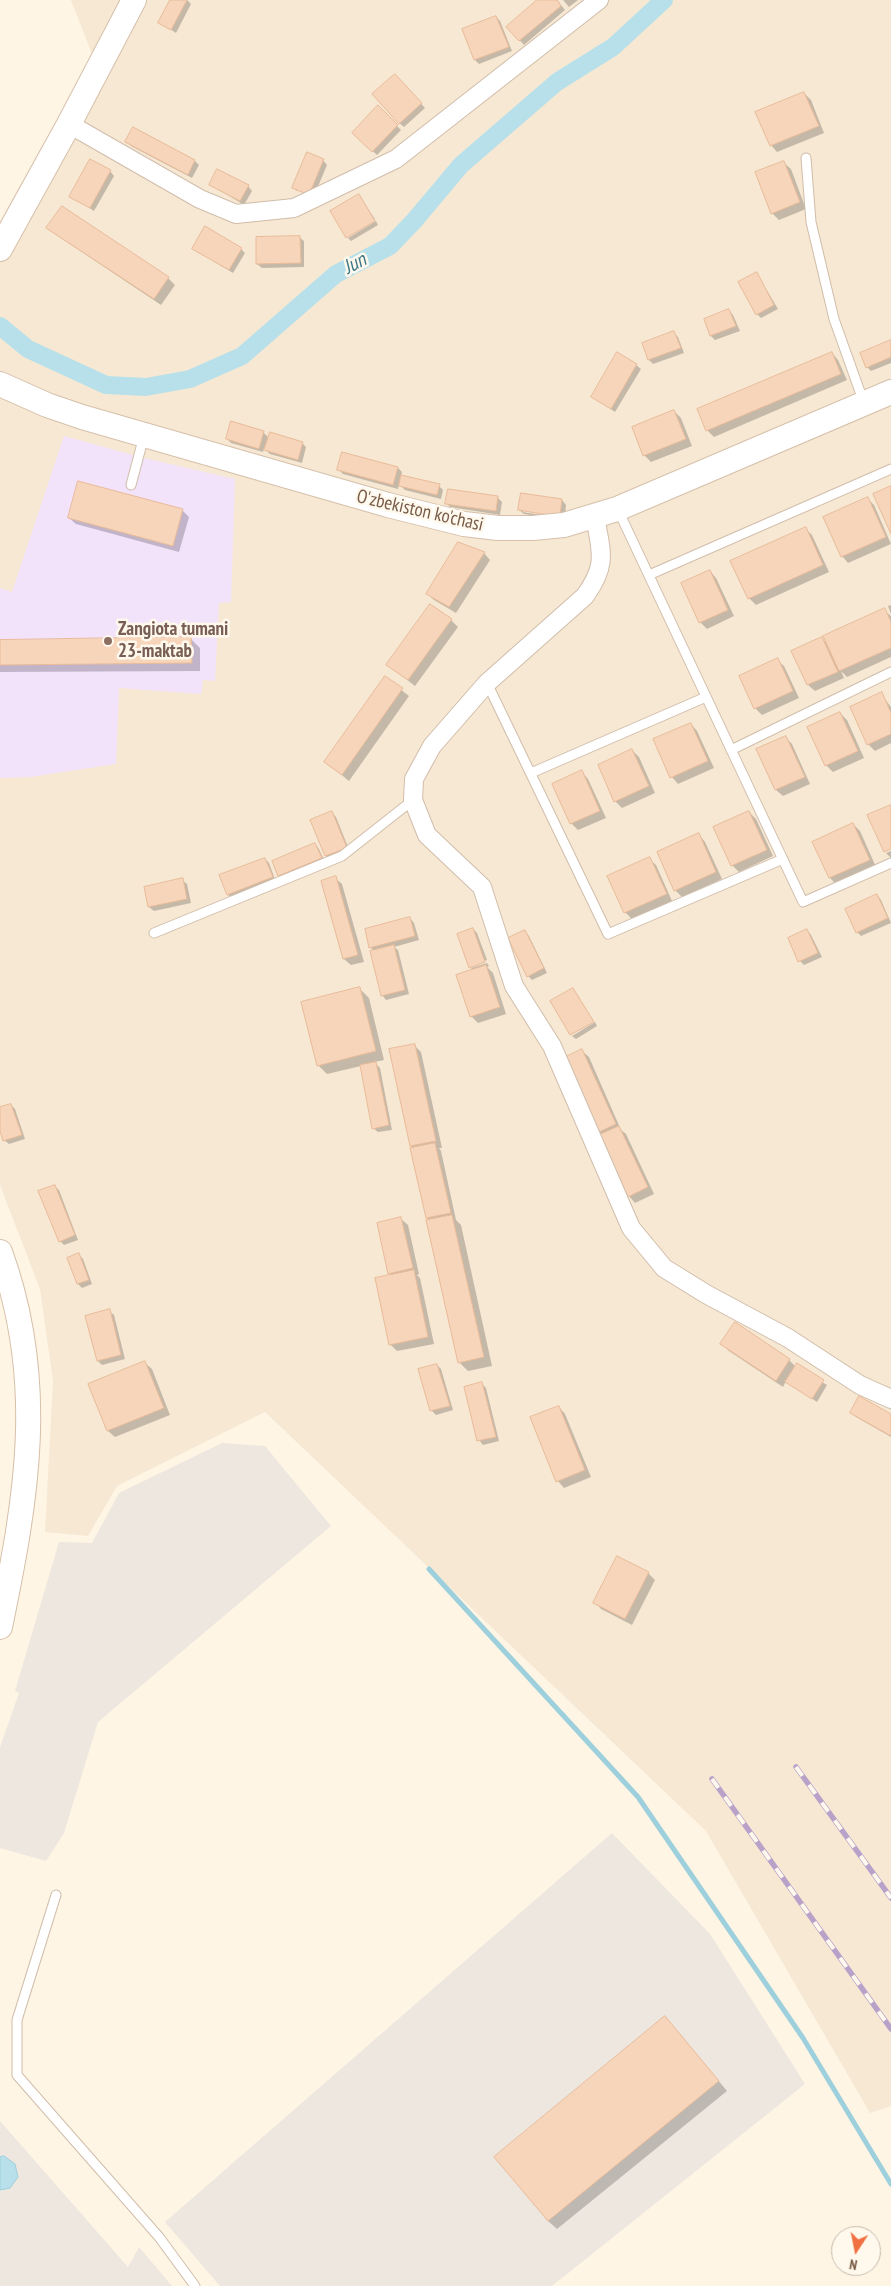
<!DOCTYPE html>
<html>
<head>
<meta charset="utf-8">
<style>
  body { margin:0 }
  #map { position:relative; width:891px; height:2286px; overflow:hidden; background:#fef5e5; font-family:"PT Sans Narrow",sans-serif }
  canvas { display:block }
  .north { position:absolute; left:831px; top:2226px; width:50px; height:50px; box-sizing:border-box; background:#fff9ed; border:1px solid #c9baab; border-radius:50%; rotate:191deg; font-size:14px; font-weight:700; line-height:20px; text-align:center; color:#795c48 }
  .north::after { content:''; display:block; margin:auto; width:18px; height:22px; background:#f17041; clip-path:polygon(50% 0,100% 100%,50% 72%,0 100%) }
</style>
</head>
<body>
<div id="map">
<canvas width="891" height="2286"></canvas>
<div class="north">N</div>
</div>
<script>
const ctx = document.querySelector('canvas').getContext('2d');
ctx.lineJoin = 'round';
function fill(path, color) { ctx.fillStyle = color; ctx.fill(path, 'evenodd'); }
function trace(path, color, width, dash) { ctx.strokeStyle = color; ctx.lineWidth = width; ctx.lineCap = dash ? 'butt' : 'round'; ctx.setLineDash(dash || []); ctx.stroke(path); }
function drawText(font, color, halo, rows, align = 'center') {
  ctx.font = font + ' "PT Sans Narrow",sans-serif'; ctx.lineWidth = 5; ctx.setLineDash([]); ctx.textBaseline = 'middle'; ctx.strokeStyle = halo; ctx.fillStyle = color; for (const [text, x, y, turn = 0] of rows) {
    ctx.save(); ctx.translate(x, y); ctx.rotate((+turn || 0) * Math.PI / 180); ctx.textAlign = isNaN(turn) ? turn : align; if (halo) ctx.strokeText(text, 0, 0); ctx.fillText(text, 0, 0); ctx.restore();
  }
}
const residential = new Path2D(`
  M71 0H891V2106L870 2113 706 1831 265 1412 117 1486 88 1536 45 1532 53 1381 40 1289 0 1185V242L97 67Z`);
const industrial = new Path2D(`
  M222 1443 265 1446 331 1526 98 1722 64 1833 46 1861 0 1848V1747L19 1693 15 1691 59 1542 92 1543 119 1493Z
  M612 1833 710 1934 805 2084 552 2286H220L165 2222Z
  M0 2121 128 2267 139 2247 172 2286H0Z`);
const education = new Path2D(`
  M64 436 140 457 235 479 231 602 219 603 215 681 203 680 201 694 119 688 116 764 30 777 0 778V588L12 592Z`);
const water = new Path2D(`
  M4 2156 15 2164 18 2177 10 2188 0 2190V2157Z`);
const shadow = new Path2D(`
  M171 0H187L191 4 176 33 159 22Z
  M539 0H557L565 10 524 45 508 27Z
  M563 0H578L569 7Z
  M496 17 500 21 512 51 479 64 475 60 463 30Z
  M400 80 425 108 404 127 399 123Z
  M804 93 811 100 824 133 777 152 771 145Z
  M378 107 401 130 377 155 353 133Z
  M127 142 195 161 199 165 192 178 131 146Z
  M323 160 327 165 314 196 297 189V191L293 188Z
  M784 163 791 169 806 209 779 220 772 213Z
  M110 171 114 176 94 211 71 196Z
  M210 184 248 186 252 191 244 205Z
  M359 196 375 219 346 236Z
  M376 221 378 225 351 241 348 238Z
  M48 228 168 278 175 285 161 305 55 234Z
  M299 237 304 241V267L262 268 257 264Z
  M194 249H241L245 253 233 273Z
  M757 274 778 309 761 318 757 314Z
  M729 311 733 315 740 331 715 340 711 336 705 320Z
  M674 333 678 337 684 353 653 364 649 360 643 344Z
  M891 342V363L871 371 867 367Z
  M832 353 838 360 847 380 714 437 707 430Z
  M636 365 641 369 615 412 593 397Z
  M674 411 681 418 692 446 651 462 644 455Z
  M263 432 269 438 302 443 306 447 302 463 270 454 264 448 263 452 231 443 227 439Z
  M343 453 398 468 402 472 401 476 439 486 443 490 441 499 405 490 399 484 398 489 343 474 339 470Z
  M449 491 498 498 502 502 500 515 450 507 446 503Z
  M522 495 562 500 566 505 565 516 523 510V512L564 519V520L524 514 519 510Z
  M867 498 874 505 891 544 848 563 842 556Z
  M182 510 189 517 179 552 76 524 69 518Z
  M805 528 812 535 829 572 756 605 749 598Z
  M484 553 490 560 456 613 434 600 427 593Z
  M710 571 716 578 734 616 707 629 700 622Z
  M891 605V614L888 606Z
  M884 610 891 616V657L847 677 841 671 844 678 815 691 808 685 793 651 822 638 828 645Z
  M451 620 458 627 415 686 388 665Z
  M191 639 200 648V671L0 672V641Z
  M777 660 784 666 799 698 762 715 755 708Z
  M385 677 409 696 349 781 326 762Z
  M881 694 891 707V743L875 751 868 744Z
  M840 713 847 720 864 758 833 772 826 765Z
  M691 724 697 731 714 768 678 784 672 777Z
  M786 738 792 744 810 784 783 796 776 790 758 750Z
  M632 750 639 757 655 793 622 808 615 801Z
  M582 772 588 779 606 818 578 830 571 823Z
  M749 812 756 819 773 856 739 872 732 865Z
  M332 813 336 817 350 852 330 860 326 856 312 820Z
  M853 824 860 831 876 867 836 884 830 878Z
  M699 835 705 842 722 879 682 897 675 890Z
  M315 844 319 849 325 862 284 880 279 876 273 862Z
  M891 851V858L886 853Z
  M265 859 269 863 276 882 233 899 228 895 221 876Z
  M649 859 656 865 672 901 632 919 625 912 609 877Z
  M335 878 342 884 364 962 351 965 344 959 322 881Z
  M182 880 187 884 191 903 154 911 149 907 145 888Z
  M877 895 881 900 891 923 861 936 857 932Z
  M410 918 414 923 419 940 394 947 398 950 409 994 386 1000 382 995 374 951 370 947Z
  M473 929 477 933 487 960 470 966V968V967Z
  M807 930 811 935 822 957 804 965 800 961Z
  M524 931 529 936 547 973 532 980 528 976Z
  M487 963 489 966 487 967 493 973 506 1014 478 1023 471 1016 473 971 471 968Z
  M360 989 369 998 384 1060 374 1062 380 1068 392 1130 378 1132 373 1128 361 1066 327 1074 318 1065Z
  M573 989 593 1020 571 1034Z
  M595 1022 597 1026 576 1039 572 1036Z
  M415 1046 421 1052 442 1148H439L441 1151 456 1220 461 1225 492 1366 468 1371 459 1362 430 1221 427 1218 414 1149 411 1146Z
  M582 1051 589 1057 621 1130 626 1134 654 1194 635 1203 629 1196 602 1135 598 1132Z
  M11 1105 15 1109 25 1139 9 1144 4 1140 0 1127V1109Z
  M54 1186 59 1190 78 1240 64 1245 60 1241Z
  M401 1219 408 1225 419 1274 417 1275 420 1278 434 1344 397 1351 390 1344 392 1276 390 1273Z
  M79 1255 83 1259 92 1284 82 1288 78 1284 69 1258Z
  M109 1311 114 1315 125 1359 102 1365 98 1361Z
  M722 1344 789 1360 796 1367 827 1385 817 1402 786 1381 783 1387 729 1351Z
  M145 1363 152 1369 170 1415 115 1437 108 1431Z
  M437 1365 441 1369 453 1410 436 1415 432 1411 420 1370Z
  M482 1384 486 1388 499 1441 483 1445 479 1440Z
  M559 1407 565 1414 591 1477 564 1488 558 1481 532 1418Z
  M851 1413 891 1416V1437L856 1417Z
  M648 1573 655 1580 632 1625 601 1609 595 1602Z
  M674 2027 727 2091 557 2229 548 2221Z`);
const stream = new Path2D(`
  M429 1569 638 1797 803 2038 891 2184`);
const canal = new Path2D(`
  M0 326 28 349 106 385 146 387 190 379 242 356 336 274 390 246 414 221 461 165 557 82 613 47 664 0`);
const building = new Path2D(`
  M170 0H187L171 30 158 23Z
  M537 0H557L561 6 519 41 506 27Z
  M496 16 509 47 474 60 462 29Z
  M395 74 422 103 399 124 372 94Z
  M804 92 819 126 770 146 755 112Z
  M378 105 398 125 372 152 352 133Z
  M133 127 195 160 188 175 125 142Z
  M307 152 324 159 309 195 292 188Z
  M90 159 111 170 90 208 69 197Z
  M784 161 800 202 771 214 755 172Z
  M217 169 249 185 240 201 209 185Z
  M359 194 375 221 346 238 330 211Z
  M62 206 169 277 154 299 46 228Z
  M205 226 242 248 229 270 192 249Z
  M300 236 301 263 256 264V237Z
  M757 272 774 305 756 315 738 282Z
  M729 309 736 326 710 336 704 319Z
  M674 331 681 348 648 360 642 343Z
  M891 340V357L866 368 860 353Z
  M617 352 637 364 611 409 591 397Z
  M832 352 841 374 706 431 697 409Z
  M674 410 686 439 643 456 632 427Z
  M231 421 264 431 259 449 226 439Z
  M270 432 303 442 298 460 264 450Z
  M342 452 398 467 393 485 337 470Z
  M401 475 440 484 437 495 399 486Z
  M78 481 183 509 173 546 68 518Z
  M891 486V534L873 494Z
  M448 489 498 496 496 511 445 504Z
  M521 493 562 499 560 517 518 510Z
  M868 497 886 537 841 557 823 517Z
  M806 527 823 565 748 599 730 561Z
  M458 542 485 552 449 607 426 594Z
  M710 570 728 610 699 623 681 583Z
  M430 604 452 619 408 680 386 665Z
  M885 608 891 622V648L839 671 823 636Z
  M191 637 192 663 0 665V640Z
  M822 637 838 672 807 685 791 651Z
  M778 658 793 691 754 709 739 676Z
  M385 676 403 688 342 775 324 762Z
  M882 692 891 713V734L867 745 850 707Z
  M840 712 858 751 825 766 807 727Z
  M691 723 708 761 670 778 653 739Z
  M786 736 805 777 775 790 756 749Z
  M632 749 649 786 614 802 598 765Z
  M582 770 600 811 570 824 552 784Z
  M891 805V849L884 852 867 815Z
  M332 811 347 848 325 856 310 820Z
  M749 811 767 850 731 866 713 827Z
  M853 823 870 860 829 878 812 842Z
  M699 833 716 872 674 891 657 852Z
  M315 843 322 858 278 876 272 861Z
  M650 857 667 894 624 913 607 876Z
  M265 858 273 877 227 895 219 875Z
  M336 876 358 955 343 959 321 881Z
  M183 878 187 899 148 907 144 887Z
  M877 894 888 918 856 933 845 909Z
  M410 917 415 936 369 948 365 929Z
  M473 928 485 962 469 968 457 934Z
  M807 929 818 953 798 962 788 938Z
  M525 930 544 968 527 977 508 938Z
  M394 945 405 990 381 996 370 951Z
  M486 965 500 1007 470 1017 456 975Z
  M360 987 376 1051 317 1066 301 1002Z
  M573 988 594 1022 570 1035 550 1001Z
  M415 1044 436 1141 410 1146 389 1049Z
  M582 1049 616 1124 597 1133 564 1058Z
  M376 1062 389 1125 372 1129 360 1065Z
  M11 1104 22 1135 3 1141 0 1131V1107Z
  M619 1126 648 1187 628 1197 599 1135Z
  M435 1143 451 1213 426 1218 410 1148Z
  M55 1185 75 1235 59 1242 38 1191Z
  M452 1215 484 1357 458 1363 426 1220Z
  M401 1217 413 1268 388 1274 377 1223Z
  M79 1253 89 1280 77 1284 67 1258Z
  M414 1270 428 1337 389 1345 375 1278Z
  M110 1309 121 1355 97 1361 85 1316Z
  M735 1322 790 1359 776 1381 720 1344Z
  M145 1361 164 1408 107 1431 88 1384Z
  M797 1363 824 1380 812 1399 785 1382Z
  M437 1364 450 1406 430 1411 418 1369Z
  M482 1382 496 1437 477 1441 464 1387Z
  M859 1396 891 1414V1436L850 1413Z
  M559 1406 585 1470 556 1482 530 1417Z
  M617 1556 649 1572 625 1619 593 1603Z
  M665 2016 719 2081 548 2221 494 2157Z`);
const service = new Path2D(`
  M806 158 811 222 834 319 864 403
  M131 485 144 436
  M618 510 803 902 891 863
  M649 575 891 469
  M487 683 608 934 783 859
  M731 750 891 672
  M531 773 706 697
  M154 933 342 856 413 800
  M56 1895 17 2020V2075L159 2237 195 2286`);
const minor = new Path2D(`
  M69 124 200 199 236 214 294 208 396 159 599 0
  M595 516C601 552 608 564 585 596L487 683 432 746 414 779 413 800 427 835 482 887 514 986 552 1046 631 1228 664 1268 706 1294 788 1338 860 1385 891 1399`);
const secondary = new Path2D(`
  M0 249 69 124 134 0
  M0 384 47 405 82 417 388 505 464 524 498 528H533L564 525 617 509 891 392
  M0 1252C47 1381 27 1497 0 1627`);
const rail = new Path2D(`
  M796 1767 891 1898
  M712 1779 891 2029`);
const markers = [
  [108,641,5,"#8d6e63"]
];
const streetNames = [
  ["O'zbekiston ko'chasi",420,511,13]
];
const educationNames = [
  ["Zangiota tumani",118,630],
  ["23-maktab",118,652]
];
const waterNames = [
  ["Jun",355,264,-28]
];
fill(residential, '#f6e8d3');
fill(industrial, '#eee7df');
fill(education, '#f2e2fa');
fill(water, '#b7e0ea');
trace(water, '#9dd0dc', 1);
fill(shadow, '#0003');
trace(stream, '#9dd0dc', 5);
trace(canal, '#b7e0ea', 18);
fill(building, '#f6d5ba');
trace(building, '#eabb99', 1);
trace(service, '#d1bdaa', 11);
trace(minor, '#d1bdaa', 20);
trace(secondary, '#d6c0aa', 26);
trace(service, '#fff', 9);
trace(minor, '#fff', 18);
trace(secondary, '#fff', 24);
trace(rail, '#b9a2c9', 5.5);
trace(rail, '#fff9ed', 4, [11]);
for (const [x, y, r, color] of markers) { const dot = new Path2D(); dot.arc(x, y, r, 0, 2 * Math.PI); ctx.fillStyle = color; ctx.fill(dot); trace(dot, '#fff9ed', 2); }
drawText('19px', '#795c48', '#fff9ed', streetNames);
drawText('bold 19px', '#785e54', '#fff9ed', educationNames, 'left');
drawText('italic 20px', '#3c7787', '#fff9ed', waterNames);
</script>
</body>
</html>
